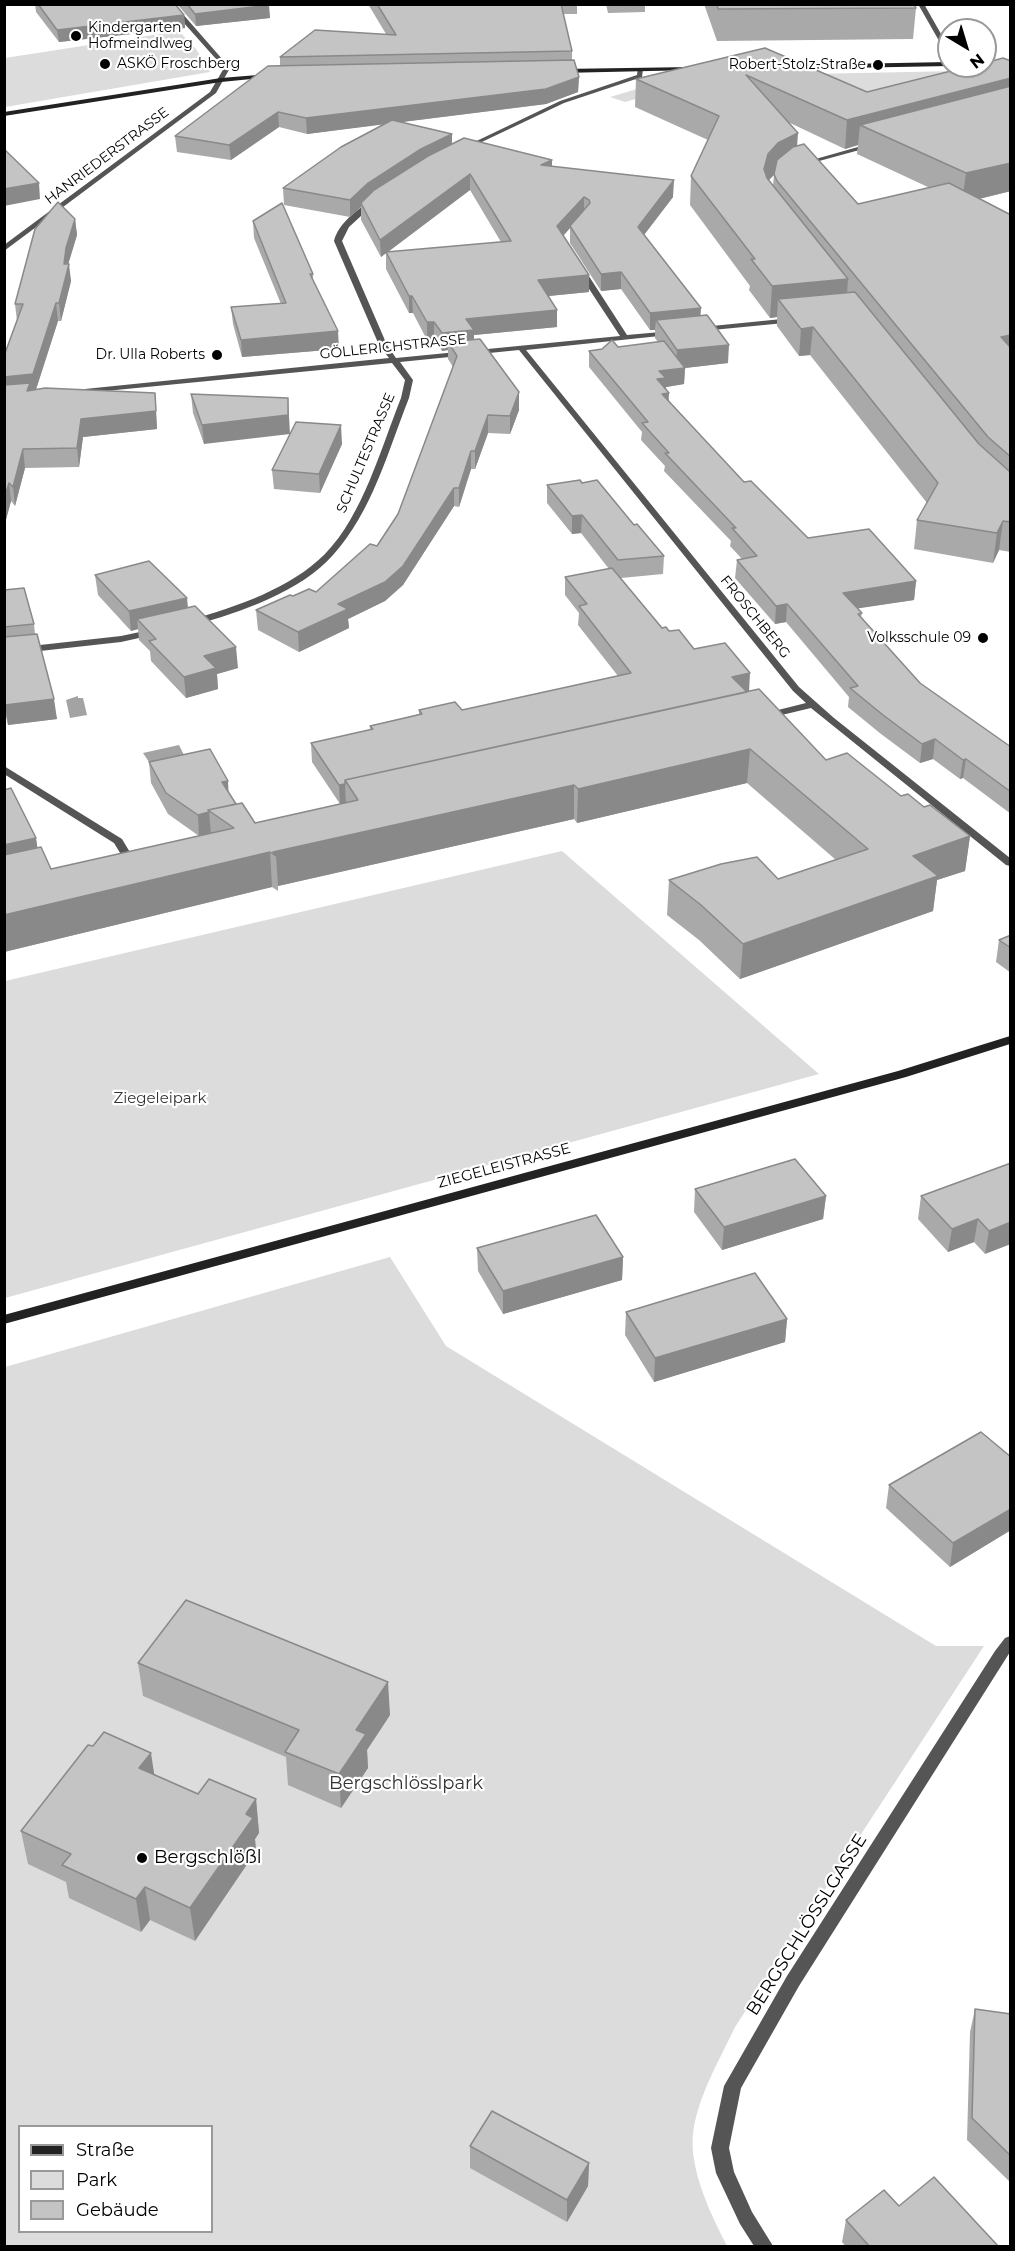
<!DOCTYPE html>
<html>
<head>
<meta charset="utf-8">
<style>
  body { margin:0 }
  #map { position:relative; width:1015px; height:2251px; overflow:hidden; background:#fff; font-family:Montserrat,sans-serif }
  canvas { display:block }
  .frame { position:absolute; inset:0; border:6px solid #000; pointer-events:none }
  .legend { position:absolute; left:18px; top:2125px; width:195px; height:108px; box-sizing:border-box; background:#fff; border:2px solid #999; margin:0; padding:8px 10px; list-style:none; font-size:18px; color:#000 }
  .legend li { display:flex; align-items:center; gap:12px; height:30px }
  .legend b { width:30px; border:2px solid #999 }
  .north { position:absolute; left:937px; top:18px; width:60px; height:60px; box-sizing:border-box; background:#fff; border:2px solid #999; border-radius:50%; rotate:142deg; font-size:16px; font-weight:700; line-height:24px; text-align:center; color:#000 }
  .north::after { content:''; display:block; margin:auto; width:21px; height:27px; background:#000; clip-path:polygon(50% 0,100% 100%,50% 72%,0 100%) }
</style>
</head>
<body>
<div id="map">
<canvas width="1015" height="2251"></canvas>
<div class="frame"></div>
<ul class="legend">
<li><b style="height:8px;background:#222"></b>Straße</li>
<li><b style="height:16px;background:#dcdcdc"></b>Park</li>
<li><b style="height:16px;background:#c4c4c4"></b>Gebäude</li>
</ul>
<div class="north">N</div>
</div>
<script>
const ctx = document.querySelector('canvas').getContext('2d');
ctx.lineJoin = 'round';
function fill(path, color) { ctx.fillStyle = color; ctx.fill(path, 'evenodd'); }
function trace(path, color, width, dash) { ctx.strokeStyle = color; ctx.lineWidth = width; ctx.lineCap = dash ? 'butt' : 'round'; ctx.setLineDash(dash || []); ctx.stroke(path); }
function drawText(font, color, halo, rows, align = 'center') {
  ctx.font = font + ' Montserrat,sans-serif'; ctx.lineWidth = 4.5; ctx.setLineDash([]); ctx.textBaseline = 'middle'; ctx.strokeStyle = halo; ctx.fillStyle = color; for (const [text, x, y, turn = 0] of rows) {
    ctx.save(); ctx.translate(x, y); ctx.rotate((+turn || 0) * Math.PI / 180); ctx.textAlign = isNaN(turn) ? turn : align; if (halo) ctx.strokeText(text, 0, 0); ctx.fillText(text, 0, 0); ctx.restore();
  }
}
const green = new Path2D(`
  M179 31 196 49 210 72 5 107V58Z
  M1010 70 946 93H657L625 102 610 97 664 81 708 76Z
  M562 851 819 1074 5 1298V981Z
  M390 1257 446 1346 936 1646H984L735 2027C719 2061 698 2096 693 2133 689 2170 711 2215 727 2246H5V1367ZM20 2126H212V2232H20Z`);
const water = new Path2D(`
  M78 696V698H83L87 715 70 718 66 700Z
  M179 745 184 755 149 762 143 753Z`);
const street = new Path2D(`
  M167 4H174L230 68 216 93 4 251V245L210 92 224 68Z
  M918 4H924L949 48V55L946 53Z
  M638 68 643 69 642 77 564 103 467 149 462 148 560 101 637 75Z
  M872 143 875 145 874 146 801 166 798 164Z
  M372 201 374 202V204L349 227 342 241 387 345 396 358 620 336 576 269 580 267H583L627 335 672 331 673 333 669 335 526 350 799 687 834 718 1010 858V866L1006 865 811 708 765 719 762 718V714L806 703 793 691 519 350 400 362 413 380 409 398C388 451 372 512 333 555 302 591 239 613 194 625L191 624V620C237 606 290 589 325 554 363 515 381 448 401 398L405 380 392 363 75 394 71 392 75 390 389 358 379 345 334 241C338 224 358 208 372 201Z
  M792 318H795V322L702 331 698 329 702 327Z
  M154 629 159 632 157 634 121 642 4 655V649L121 636Z
  M4 766 122 839 134 859 133 861H125L114 843 4 774Z
  M1010 1636V1652L799 1986 741 2088 729 2148 734 2172 752 2212 773 2246H754L740 2224 716 2173 711 2148 724 2086 787 1976 995 1651 1005 1638Z`);
const secondary = new Path2D(`
  M949 62V66L792 69 789 67 792 65Z
  M693 67 695 70 561 73 558 71 561 69Z
  M270 74 273 76 272 77 221 82 4 116V112L221 78Z
  M1010 1036V1044L906 1077 4 1324V1315L898 1071Z`);
const wall = new Path2D(`
  M35 4H175L184 15 185 28 59 42 36 12Z
  M177 4H268L270 18 196 26Z
  M368 4H577V14H563L572 51V60L579 77 578 92 546 104 401 122 452 134V144L552 166 673 197 644 235 700 316 728 363 685 368 684 384 666 387 669 401 744 482 808 538 916 581 914 600 857 608 862 613 861 617 920 683 1011 747V814L963 778 960 779 933 759 920 763 881 734 848 707 849 697 786 622 775 624 735 578 737 560 742 559 730 546 731 541 664 471 665 466 641 440 642 432 589 367V351L658 342 655 338V330H650L621 289 601 291 570 243V228L563 236 589 292 549 296 557 327 474 335V339L519 410 510 434 488 433 475 469H471L459 507 454 506 403 585 385 601 348 619 349 628 299 652 258 630 256 610 293 596 316 592 377 546 398 514 453 367 448 359V350L442 351 434 339 427 340 413 313H409L386 269V253L381 257 361 220V207L350 217 284 205 283 188 383 124 307 134 279 127 231 160 177 152 175 136 280 66V57L386 34ZM470 190 501 242 388 252Z
  M606 4H645V12L608 13Z
  M704 4H914L916 8 913 39 717 41Z
  M765 48 1011 191 979 199 1011 215V552L999 550 993 563 914 549 917 520 927 503 810 355 799 356 777 326V317L770 318 749 290 750 286 690 205 691 176 708 140 635 107 636 79ZM790 123 845 149 858 145 857 154 930 188 858 204 797 146ZM774 174 773 186 769 180Z
  M75 219 77 235 68 264 71 281 61 321H58L36 390 155 393 157 429 83 437 79 467 25 468 15 506 11 501 4 527 17 321 15 304Z
  M253 221 313 274V281L339 349 242 357 233 324 231 307 281 304 254 238Z
  M191 394 288 398 204 444 193 413Z
  M342 444 320 493 274 489 272 470Z
  M582 483 634 525 664 556 663 574 621 578 662 628 669 631 694 649 749 691 826 760 924 807 970 836 965 871 937 880 933 911 740 979 699 940 667 915 669 880 778 879 836 860 747 783 577 823 574 819 278 886V891L272 887 4 952 36 838 37 848 51 869 199 836 168 814 151 783 149 762 228 781V792L236 804 255 823 340 804 312 762 311 743 370 730V726L419 714V710H462L618 676 578 625 579 613 565 595V577L609 569 581 533 572 534 547 503V485Z
  M95 575 188 608 238 668 217 674 218 689 186 698 151 661 150 651 139 640 138 629 131 631 98 595Z
  M4 590 34 624 35 634 57 719 8 725 4 708Z
  M1011 935V973L996 962 999 940Z
  M1011 1163 985 1254 974 1242 948 1252 918 1219 921 1196Z
  M695 1189 826 1196 823 1219 722 1250 694 1212Z
  M477 1248 623 1257 622 1280 503 1314 478 1271Z
  M626 1312 787 1319 785 1342 654 1382 625 1335Z
  M1011 1457V1530L950 1567 886 1508 889 1485Z
  M138 1663 390 1715 367 1750 368 1768 341 1808 288 1785 286 1757 143 1696Z
  M154 1775 198 1794 256 1799 259 1833 255 1839 256 1851 195 1941 150 1920 141 1932 69 1898 66 1882 28 1864 21 1831Z
  M975 2009 1011 2014V2183L967 2140 970 2032Z
  M470 2146 589 2163 588 2186 567 2222 470 2168Z
  M899 2206 999 2247H846L842 2242 846 2220Z`);
const shadedWall = new Path2D(`
  M269 5 270 18 196 26 195 14Z
  M184 15 185 28 59 42 57 30Z
  M579 77 578 92 546 104 307 134 306 118Z
  M1011 78V105L860 125 858 145 845 149 847 120Z
  M278 112 279 127 231 160 229 145Z
  M798 133 796 162 777 172 766 183 764 169 768 154 778 143Z
  M452 134V151L361 203V207L350 217V200L367 184 421 149Z
  M552 160V176L541 165Z
  M1011 163V191L962 203 966 173Z
  M470 174V190L381 257 380 240Z
  M674 180 673 197 637 244 638 227Z
  M39 183 40 199 4 206V189Z
  M584 197V214L570 226V228L557 243V226Z
  M75 219 77 235 68 265 69 264 71 281 61 321 59 303 64 264 66 248Z
  M621 272V289L601 291V274Z
  M589 275V292L538 297V280Z
  M848 279 846 310 778 299 777 317 770 318 772 286Z
  M409 296H412L413 313H409Z
  M56 303 58 321 35 392 4 395V377Z
  M701 308 700 325 656 320 655 330H650V313Z
  M557 310V327L474 335V348L448 342V350L442 351V333L466 319Z
  M427 322H434V339L427 340Z
  M813 327 810 355 799 356 801 329Z
  M338 331 339 349 242 357 241 340Z
  M1011 335V361L1001 337Z
  M729 345 728 363 685 368 684 384 666 387 665 393H669L668 410 657 379 659 371 676 369 677 350Z
  M519 392V410L510 434V416Z
  M155 393 157 429 83 437 79 467 77 448 81 419Z
  M288 398 290 434 204 444 202 425Z
  M488 415V433L475 469V451Z
  M341 425 342 444 320 493 319 474Z
  M23 449 25 468 15 506 13 487Z
  M471 451V469L459 507V488Z
  M9 483 11 501 4 527V499Z
  M454 488V506L403 585 385 601 348 619 349 628 299 652 298 632 338 604Z
  M582 515 581 533 572 534V516Z
  M1003 521 999 550 993 563 997 533Z
  M916 581 914 600 841 611 843 593Z
  M187 598 189 618 137 619 138 629 131 631 129 611Z
  M787 604 786 622 775 624 776 606Z
  M236 647 238 668 217 674 218 689 186 698 184 677 204 656Z
  M750 673 749 692 731 696 732 677Z
  M54 699 57 719 8 725 5 705Z
  M935 739 933 759 920 763 922 744Z
  M750 749 747 783 577 823 578 789Z
  M966 759 963 778 960 779 963 760Z
  M228 781 229 802 222 782Z
  M345 784 346 804 340 805 339 785Z
  M574 785V819L278 886 276 856 273 852Z
  M209 812 211 834 199 836 198 815Z
  M970 836 965 871 937 880 933 911 740 979 743 944 913 856Z
  M36 838 41 872 4 881V845Z
  M270 852 272 887 4 952V915Z
  M826 1196 823 1219 722 1250 724 1227Z
  M978 1219 974 1242 948 1252 952 1229Z
  M1011 1222V1244L985 1254 989 1231Z
  M623 1257 622 1280 503 1314V1291Z
  M787 1319 785 1342 654 1382 655 1358Z
  M1011 1509V1530L950 1567 953 1543Z
  M388 1682 390 1715 367 1750 368 1768 341 1808 339 1774 356 1730Z
  M151 1753 156 1786 139 1768Z
  M256 1799 259 1833 255 1839 256 1851 195 1941 190 1908 246 1814Z
  M145 1887 150 1920 141 1932 136 1899Z
  M589 2163 588 2186 567 2222V2200Z`);
const building = new Path2D(`
  M38 4H175L184 15 57 30Z
  M187 4H268L269 5 195 14Z
  M377 4H561L572 51 280 57 315 30 396 35Z
  M717 4H914L916 8 718 9Z
  M765 48 867 92 971 66H985V63L1003 58 1011 61V78L847 120 746 75 798 133 778 143 768 154 764 169 767 178 848 279 772 286 751 259H755L691 176 719 116 636 79Z
  M574 60 579 77 546 89 306 118 278 112 229 145 175 136 268 66Z
  M1011 86V163L966 173 860 125Z
  M392 120 452 134 421 149 367 184 350 200 283 188 341 147Z
  M464 138 552 160 541 165 674 180 638 227 701 308 650 313 621 272 601 274 570 226 590 203 589 200 584 197 557 226 589 275 538 280 557 310 466 319 474 330 442 333 434 322H427L412 296H409L386 252 511 241 470 174 380 240 361 203 374 190 428 156Z
  M804 144 858 204 949 183 1011 215V335L1001 337 1011 348V457L988 437 777 181 774 174 777 160 793 147Z
  M4 149 39 183 4 189Z
  M58 202 75 219 66 248 64 264H69L59 303H56L33 374 4 377V356L23 304H15L35 229Z
  M282 203 313 274H310L338 331 241 340 231 307 286 303 253 221Z
  M855 292 979 444 1009 471H1011V522L1003 521 997 533 917 520 938 483 813 327 801 329 778 299Z
  M707 315 729 345 677 350 656 320Z
  M480 339 519 392 510 416 488 415 475 451H471L459 488H454L403 566 385 582 338 604 348 609 298 632 256 610 290 595 293 596 309 589 316 592 370 544 377 546 398 514 457 356 448 342Z
  M612 340 618 347 664 341 685 368 659 371 666 378 657 379 669 393 662 394 744 482 751 481 808 538 869 529 916 581 843 593 862 613 858 614 920 683 1011 747V792L966 759 963 760 935 739 922 744 883 715 850 688 858 686 787 604 776 606 737 560 757 556 732 528H736L665 453H669L642 423 648 422 589 351 602 349Z
  M30 383 27 391 45 388 155 393 156 411 81 419 77 448 23 449 13 487 9 483 4 499V385Z
  M191 394 288 398V415L202 425Z
  M296 422 341 425 319 474 272 470Z
  M580 480 582 483 597 480 634 525 637 524 664 556 618 560 582 515 572 516 547 485Z
  M149 561 187 598 129 611 95 575Z
  M612 568 662 628 666 627 669 631 679 630 694 649 725 643 750 673 732 677 747 692 345 780V784L339 785 311 743 373 729 370 726 422 714 419 710 455 702 462 710 631 673 579 606 587 604 565 577Z
  M24 588 34 624 4 627V590Z
  M195 606 236 647 204 656 216 668 184 677 149 641 156 639 137 619Z
  M37 634 54 699 5 705 4 637Z
  M759 689 826 760 847 753 901 796 908 794 924 807 930 805 970 836 913 856 938 876 743 944 701 905 669 880 721 864 757 857 778 879 868 849 750 749 578 789 574 785 273 852 276 856 270 852 4 915V855L41 847 51 869 234 828 208 810 242 803 255 823 358 800 345 780Z
  M210 749 228 781 222 782 236 804 208 810 209 812 198 815 166 793 149 762Z
  M11 788 36 838 4 845V790Z
  M1011 935V948L999 940Z
  M795 1159 826 1196 724 1227 695 1189Z
  M1011 1163V1222L989 1231 978 1219 952 1229 921 1196Z
  M596 1215 623 1257 503 1291 477 1248Z
  M755 1273 787 1319 655 1358 626 1312Z
  M981 1432 1011 1457V1509L953 1543 889 1485Z
  M186 1600 388 1682 356 1730 366 1734 339 1774 285 1752 299 1730 138 1663Z
  M104 1732 151 1753 139 1768 198 1794 209 1779 256 1799 246 1814 253 1818 190 1908 145 1887 136 1899 62 1865 71 1854 21 1831 88 1745 93 1746Z
  M975 2009 1011 2014V2156L972 2118Z
  M492 2111 589 2163 567 2200 470 2146Z
  M934 2177 999 2247H870L846 2220 884 2190 899 2206Z`);
const markers = [
  [76,36,6,"#000"],
  [105,64,6,"#000"],
  [878,65,6,"#000"],
  [217,355,6,"#000"],
  [983,638,6,"#000"],
  [142,1858,6,"#000"]
];
const farPoinames = [
  ["Kindergarten",88,28,"left"],
  ["Hofmeindlweg",88,44,"left"],
  ["ASKÖ Froschberg",117,64,"left"],
  ["Robert-Stolz-Straße",866,65],
  ["Dr. Ulla Roberts",205,355],
  ["Volksschule 09",971,638]
];
const farStreetnames = [
  ["HANRIEDERSTRASSE",107,156,-37],
  ["GÖLLERICHSTRASSE",393,347,-6],
  ["SCHULTESTRASSE",366,453,-67],
  ["FROSCHBERG",755,617,51]
];
const parkNames = [
  ["Ziegeleipark",160,1099]
];
const streetNames = [
  ["ZIEGELEISTRASSE",504,1166,-15]
];
const nearParknames = [
  ["Bergschlösslpark",406,1784]
];
const nearPoinames = [
  ["Bergschlößl",154,1858]
];
const nearStreetnames = [
  ["BERGSCHLÖSSLGASSE",807,1925,-58]
];
fill(green, '#dcdcdc');
fill(water, '#a3a3a3');
fill(street, '#555');
fill(secondary, '#222');
fill(wall, '#a9a9a9');
fill(shadedWall, '#898989');
fill(building, '#c4c4c4');
trace(building, '#898989', 1.5);
for (const [x, y, r, color] of markers) { const dot = new Path2D(); dot.arc(x, y, r, 0, 2 * Math.PI); ctx.fillStyle = color; ctx.fill(dot); trace(dot, '#fff', 2); }
drawText('14px', '#000', '#fff', farPoinames, 'right');
drawText('14px', '#000', '#fff', farStreetnames);
drawText('15px', '#333', '#fff', parkNames);
drawText('15px', '#000', '#fff', streetNames);
drawText('18px', '#333', '#fff', nearParknames);
drawText('18px', '#000', '#fff', nearPoinames, 'left');
drawText('18px', '#000', '#fff', nearStreetnames);
</script>
</body>
</html>
